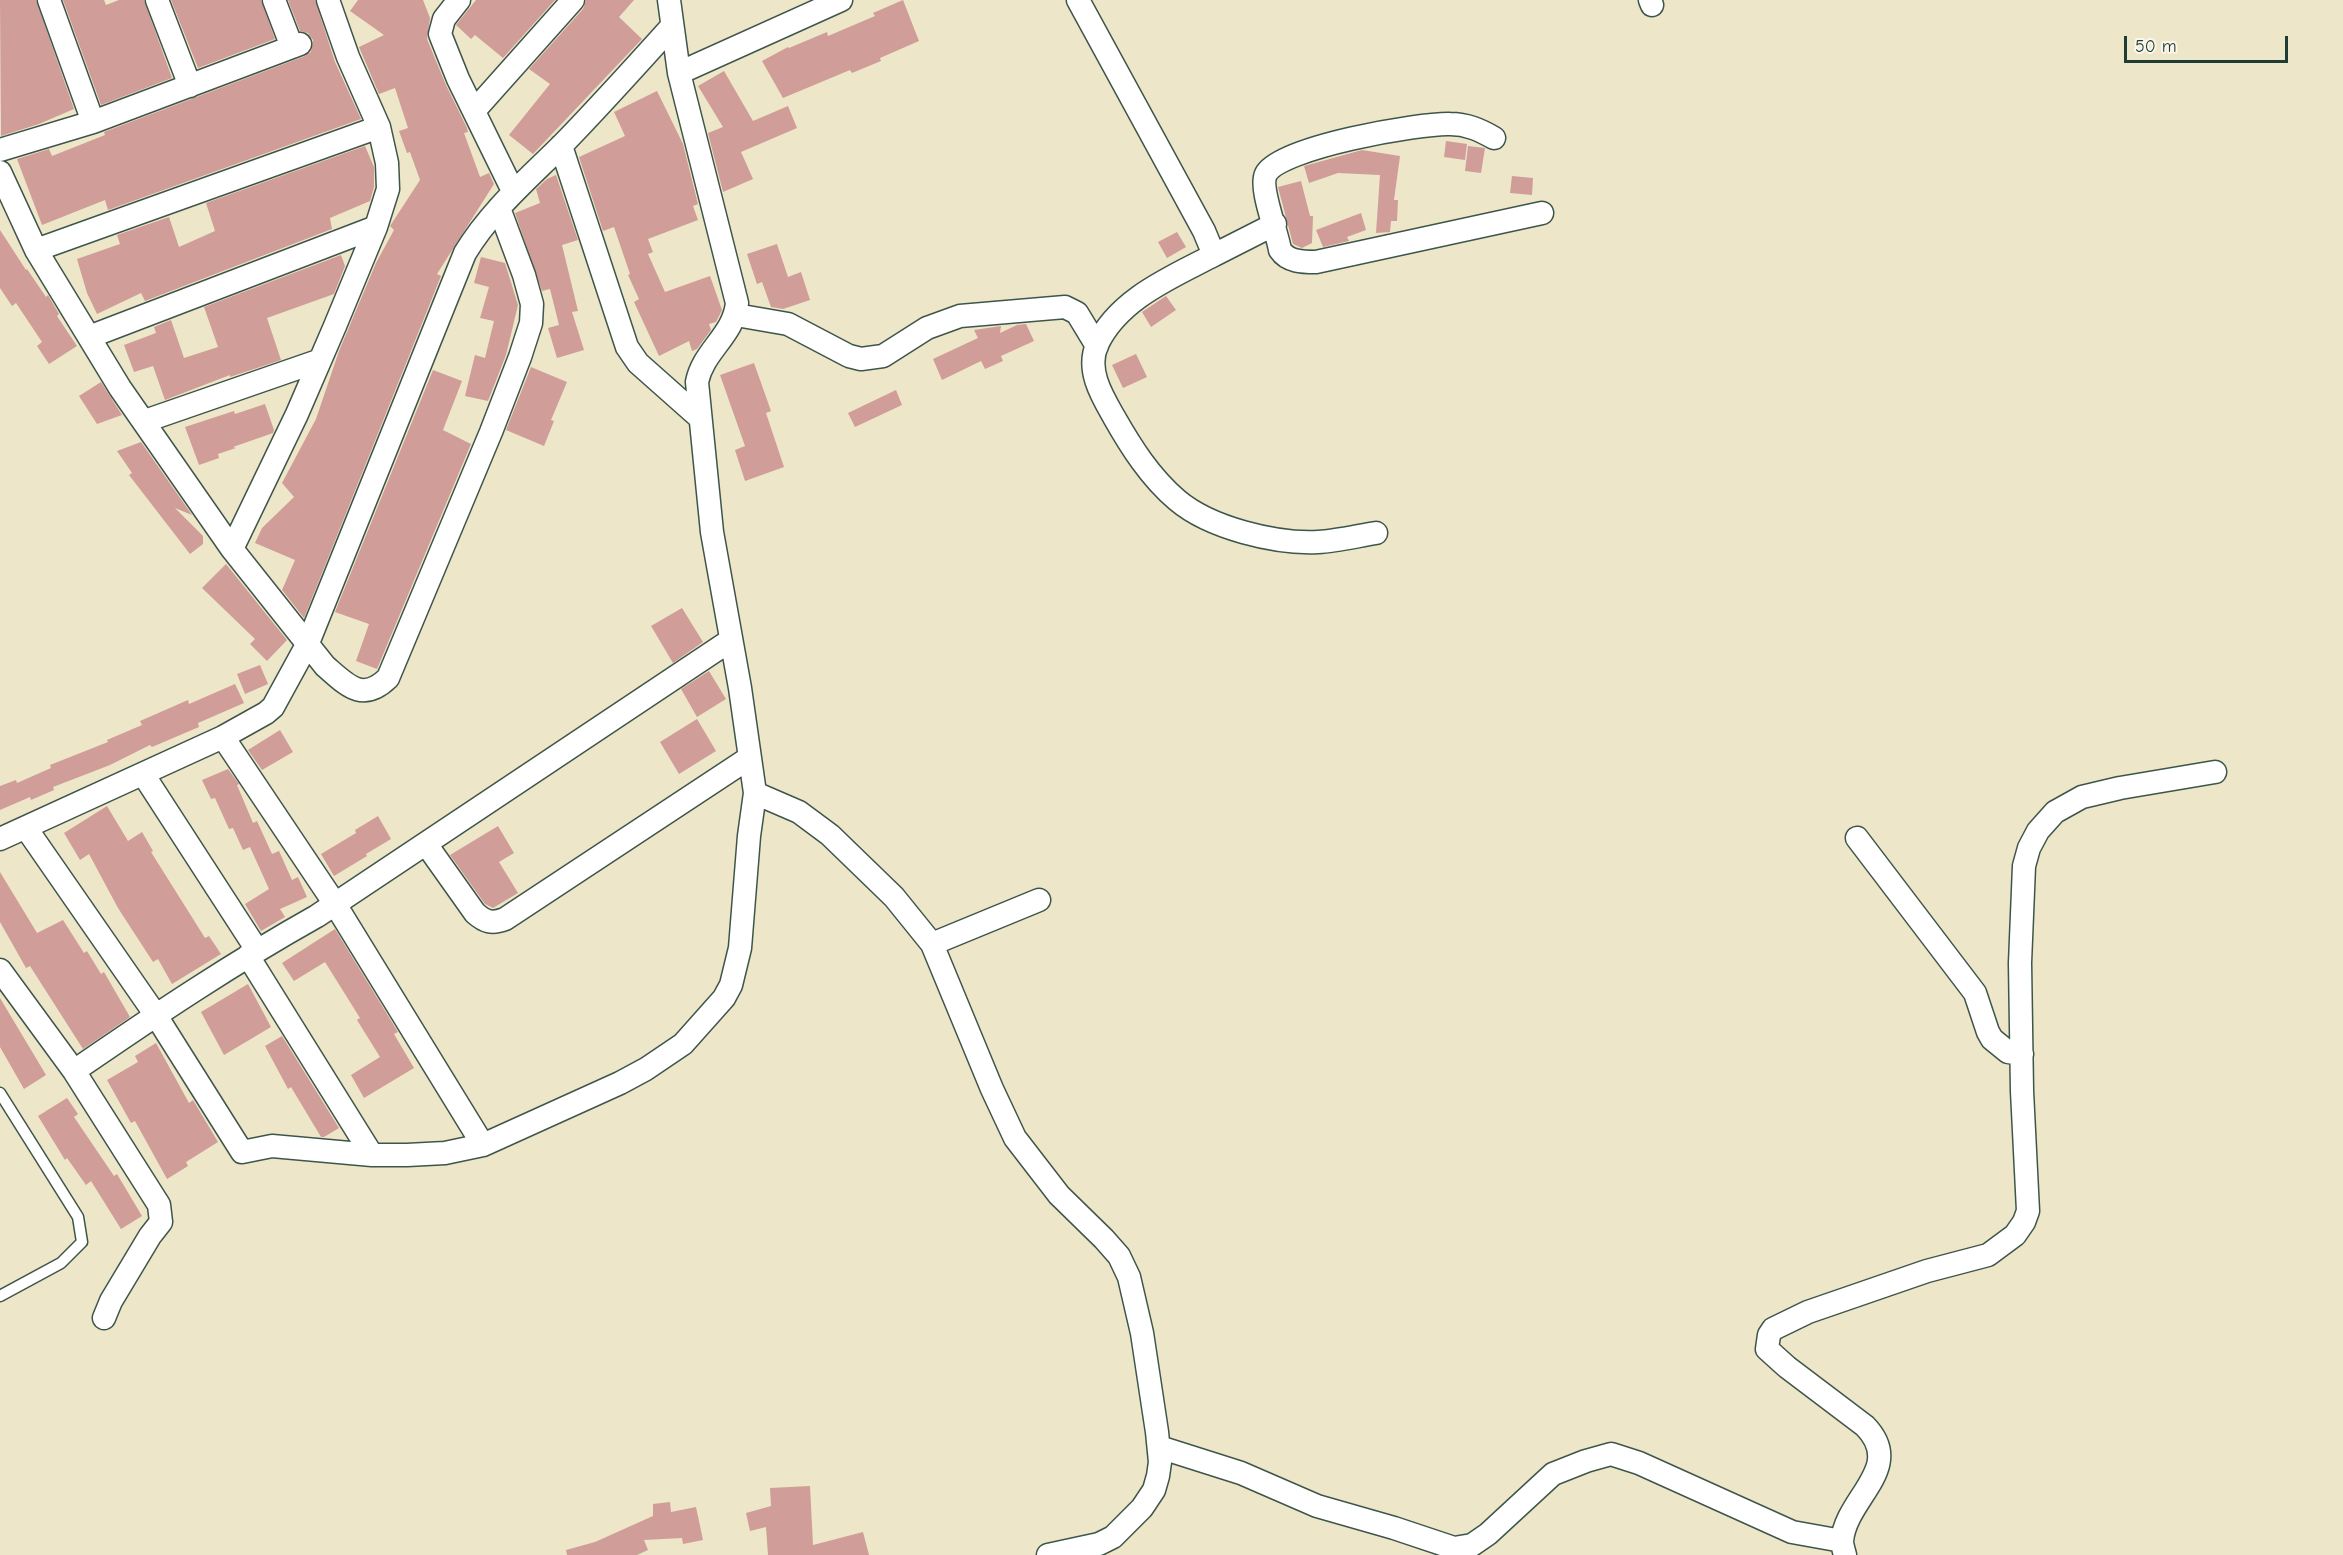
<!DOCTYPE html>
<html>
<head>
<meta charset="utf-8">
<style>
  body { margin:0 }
  #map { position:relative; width:2343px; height:1555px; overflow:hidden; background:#ede6c8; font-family:"Comic Neue",sans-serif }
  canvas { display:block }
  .scale { position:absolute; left:2124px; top:36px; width:164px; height:27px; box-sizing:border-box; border:3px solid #1f3d34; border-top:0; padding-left:8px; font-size:18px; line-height:21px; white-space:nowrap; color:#1f3d34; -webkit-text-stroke:4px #fbf7ec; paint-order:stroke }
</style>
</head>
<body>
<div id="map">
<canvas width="2343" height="1555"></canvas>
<div class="scale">50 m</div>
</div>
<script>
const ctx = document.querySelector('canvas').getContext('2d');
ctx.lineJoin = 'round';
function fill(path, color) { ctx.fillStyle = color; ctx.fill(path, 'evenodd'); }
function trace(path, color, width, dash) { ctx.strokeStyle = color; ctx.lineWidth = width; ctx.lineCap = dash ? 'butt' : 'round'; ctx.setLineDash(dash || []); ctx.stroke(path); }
const building = new Path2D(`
  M0 0H36L74 109 39 124 1 136Z
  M63 0H104L106 5 119 0H144L172 78 101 105Z
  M171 0H261L275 39 198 68Z
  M288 0H315L335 62 361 119 108 210 105 200 42 225 17 159 49 149 52 156 105 135 104 132 305 56 311 52 313 40 308 33 300 31Z
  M358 0H423L430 18 427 39 446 85 467 128 468 132 464 133 480 177 489 173 494 184 437 274 441 276 304 618 282 590 295 560 255 543 262 528 294 497 282 483 316 419 339 351 376 263 394 230 390 226 420 180 410 152 407 153 399 131 408 128 395 88 379 94 359 47 384 35 350 11Z
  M476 0H555L503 58 475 35 471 39 456 25Z
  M586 0H634L619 17 642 39 533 154 509 135 550 84 529 69 583 9Z
  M903 0 919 41 880 58 881 61 852 73 850 70 783 98 762 61 788 47 789 48 827 32 828 36 875 16 873 13Z
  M724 71 753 121 788 106 797 128 741 152 753 179 723 192 708 133 723 127 698 86Z
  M657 91 683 144 698 204 693 206 698 220 648 239 653 252 648 254 665 292 710 276 722 310 716 322 709 324 711 330 697 349 692 351 689 341 659 356 634 302 639 299 628 275 630 274 614 227 603 231 579 157 625 136 614 112Z
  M1446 141 1467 144 1465 160 1444 157Z
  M365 146 374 167V187L370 201 330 218 332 229 145 301 141 293 97 314 87 293 77 259 120 244 117 235 169 217 179 247 215 231 206 203Z
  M1468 146 1485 148 1481 173 1465 171Z
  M1362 150 1400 156 1394 200H1398L1397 221H1391L1390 232 1376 233 1380 175 1338 173 1309 183 1304 166Z
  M556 175 578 240 562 245 578 311 572 312 584 350 557 358 548 328 559 325 550 289 542 291 515 213 540 203 536 189 547 179Z
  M1512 176 1533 178 1532 195 1510 193Z
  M1301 181 1310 216H1313L1312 243 1302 248 1293 244 1278 187Z
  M1361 213 1366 230 1347 237 1349 241 1323 247 1316 230Z
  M0 230 26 270 27 269 46 297 48 295 59 314 57 316 77 346 49 364 37 346 42 342 16 303 12 306 0 288Z
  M1177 232 1186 247 1167 258 1158 242Z
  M777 244 788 277 801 272 810 300 783 309 771 307 762 282 757 284 747 254Z
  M341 255 345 266 334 294 267 318 281 360 230 377V375L165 400 153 366 134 372 124 345 156 333 154 327 171 320 184 358 218 347 204 307Z
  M481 257 505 263 518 305 506 355 488 401 465 396 475 355 485 358 494 321 480 318 489 287 474 283Z
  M1166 296 1176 310 1151 327 1142 312Z
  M1026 324 1034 341 1001 356 1003 361 985 369 981 361 942 380 933 359 978 338 974 330 1001 326 1000 333 1017 325Z
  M1136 354 1147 377 1123 388 1112 365Z
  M754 363 771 411 766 413 784 467 745 481 735 450 745 446 720 375Z
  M531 367 567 382 551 420 554 421 544 446 506 430Z
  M433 370 462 381 443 430 471 444 377 669 356 661 369 624 335 612Z
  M101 382 122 415 97 424 79 396Z
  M896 390 902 405 855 427 848 413Z
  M265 404 274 430 273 433 233 447 236 448 218 454 219 458 199 465 185 427 234 411 235 414Z
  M141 442 192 515 175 508 203 536V544L190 554 129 475 132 473 117 451Z
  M226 564 287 640 267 661 250 644 255 639 202 588Z
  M682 608 703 642 673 663 651 626Z
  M260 665 268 684 245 694 237 674Z
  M709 671 726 699 697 717 681 689Z
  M235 684 244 703 198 723 199 727 152 747 150 745 110 765 53 787 54 790 31 800 30 797 0 810V786L16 780 17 783 51 768 50 765 108 742 107 740 142 725 140 721 188 700 189 704Z
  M697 719 716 751 679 774 660 742Z
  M280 730 293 752 262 770 248 750Z
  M228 769 239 784 237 785 253 823 257 821 272 854 279 851 292 880 298 877 307 897 280 909 285 917 261 931 245 904 269 889 250 847 243 850 233 828 229 829 215 798 211 799 202 780Z
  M107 806 128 841 142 832 153 851 151 852 205 938 209 936 221 954 172 984 158 959 153 962 118 908 89 854 80 860 64 833Z
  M378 816 391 839 366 854 367 856 334 876 321 854 356 833 355 830Z
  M498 826 514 853 499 862 518 893 493 908 485 904 450 855Z
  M0 872 37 933 63 920 84 953 87 951 101 974 104 972 130 1017 83 1049 30 966 26 968 0 922Z
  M335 929 398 1032 394 1034 414 1068 364 1098 351 1075 380 1057 357 1020 360 1018 325 962 294 981 282 963Z
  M248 984 271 1027 224 1055 201 1012Z
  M0 998 46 1075 24 1089 0 1047Z
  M282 1036 339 1128 324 1137H321L291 1087 288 1089 265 1046Z
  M156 1043 189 1103 193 1100 218 1142 186 1162 188 1166 167 1179 135 1121 131 1123 107 1080 138 1062 135 1056Z
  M67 1098 78 1114 74 1117 114 1176 117 1174 142 1216 121 1229 91 1181 86 1185 67 1158 65 1160 38 1116Z
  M810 1486 813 1545 863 1532 869 1555H768L766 1527 750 1531 746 1513 771 1506 770 1488Z
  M670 1502 671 1512 696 1507 703 1540 683 1544 682 1538 644 1540 648 1550 637 1555H567L566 1550 595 1542 653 1516V1504Z`);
const service = new Path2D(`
  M0 1093 78 1217 82 1242 61 1263 0 1296`);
const minor = new Path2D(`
  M49 0 93 122
  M157 0 190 86
  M274 0 292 47
  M328 0 348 57 379 127 387 163 388 189 376 227 335 326 297 414 232 549 325 666C347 685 362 703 388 678L491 432 520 357 531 323 532 304 524 275 499 208
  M459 0 444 19 440 34 458 79 513 191
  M1078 0 1204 231 1214 255 1275 224
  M1650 0 1652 5
  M679 73 841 0
  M474 111 573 0
  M1494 138C1480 130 1467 124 1450 124 1420 123 1280 147 1266 174 1259 188 1277 231 1280 250 1288 262 1303 262 1316 262L1542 213
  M561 146 627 347 638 363 700 418
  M0 150 93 122 300 44
  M0 172 36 250 120 388 232 549
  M36 250 379 127
  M1214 255C1172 277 1118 299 1097 345 1086 370 1102 396 1114 417 1131 447 1150 477 1177 500 1210 528 1275 544 1318 542 1337 541 1357 536 1376 533
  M736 315 788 324 849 356 861 359 883 356 927 328 960 316 1065 307 1077 313 1097 346
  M89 337 376 227
  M145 421 318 361
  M223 737 335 904 483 1145
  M143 774 257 950
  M755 793 799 812 830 835 894 897 932 944 992 1089 1015 1138 1059 1195 1104 1239 1119 1256 1129 1277 1142 1333 1157 1432 1160 1462 1158 1476 1154 1490 1142 1508 1113 1537 1099 1544 1048 1555
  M26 828 155 1014 242 1152 272 1146 372 1155H407L445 1153 483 1145 620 1083 646 1069 683 1044 724 998 731 985 740 948 749 836 755 793 740 688 712 532 697 382C703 351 734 335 737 303L679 73 669 0
  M1857 838 1975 993 1988 1032 1992 1039 2008 1052 2022 1054
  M0 839 223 737 266 713 273 707 308 643 465 253C491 210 528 179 563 144 600 106 636 66 672 26
  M426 844 475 913C485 922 492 924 505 919L749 758
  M932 944 1039 900
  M248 956 372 1155
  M0 970 74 1071 159 1205 161 1222 150 1236 111 1301 104 1318
  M74 1071C154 1016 233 963 317 916L731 640
  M1159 1447 1241 1473 1317 1506 1394 1528 1454 1548 1472 1545 1488 1534 1553 1474 1586 1461 1611 1454 1639 1463 1792 1532 1842 1541
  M1845 1555C1844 1551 1842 1545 1842 1541 1846 1497 1906 1468 1865 1426L1787 1367 1767 1349 1769 1335 1773 1329 1808 1312 1927 1271 1988 1255 2015 1235 2024 1222 2028 1211 2022 1091 2020 963 2024 866 2029 848 2038 831 2055 812 2082 797 2120 788 2215 772`);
fill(building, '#d09d98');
trace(service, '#3e564a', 13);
trace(minor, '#3e564a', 25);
trace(service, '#fff', 10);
trace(minor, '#fff', 22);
</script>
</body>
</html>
